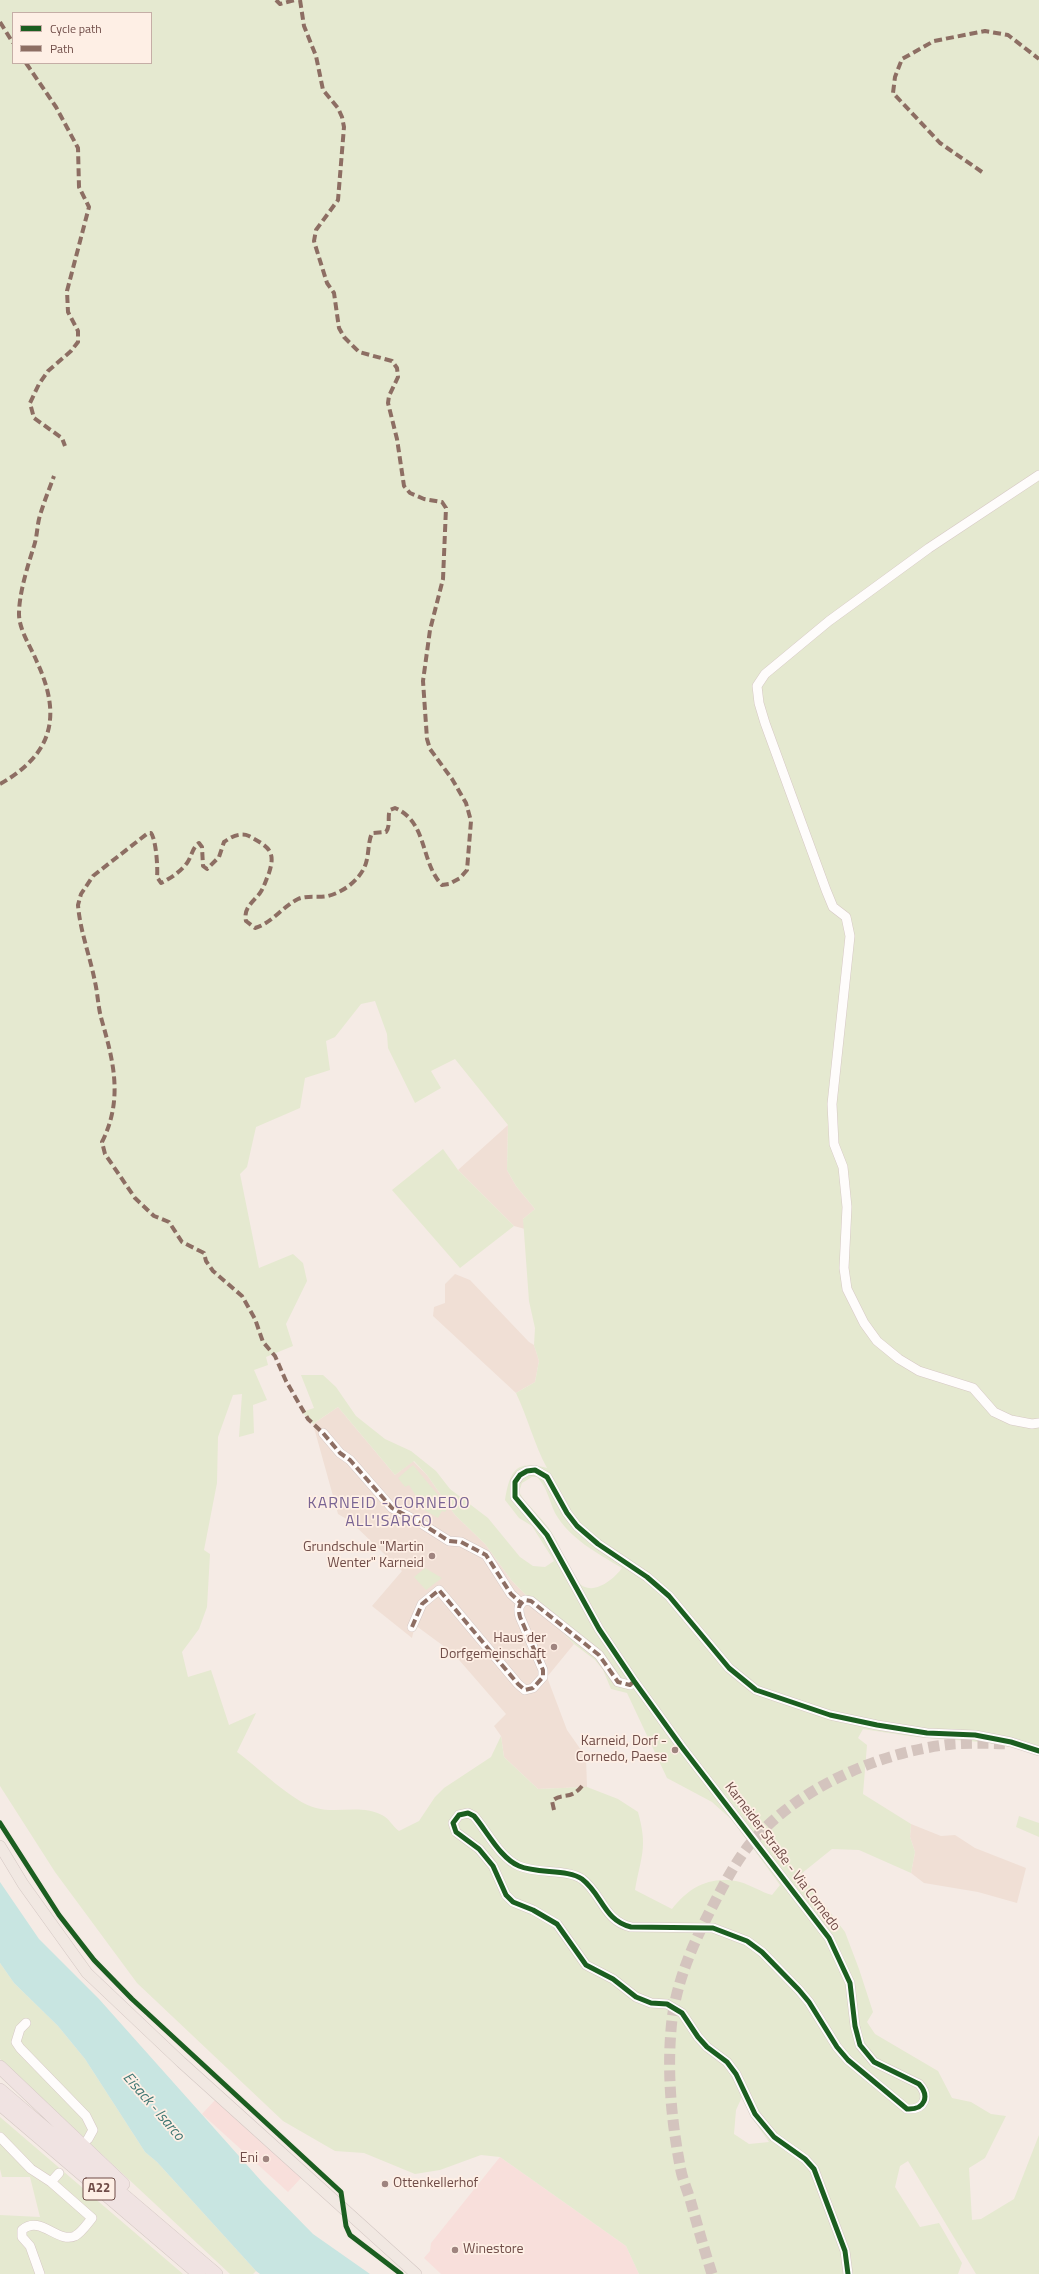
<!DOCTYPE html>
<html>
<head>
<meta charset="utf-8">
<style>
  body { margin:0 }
  #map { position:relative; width:1039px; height:2274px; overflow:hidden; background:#f5ebe5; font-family:"Titillium Web",sans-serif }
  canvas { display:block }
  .legend { position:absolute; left:12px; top:12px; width:140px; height:52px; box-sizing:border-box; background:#feefe5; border:1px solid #c5aea6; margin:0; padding:5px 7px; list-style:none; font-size:12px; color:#704d48 }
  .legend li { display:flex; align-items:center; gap:8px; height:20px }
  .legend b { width:20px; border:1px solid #c5aea6 }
</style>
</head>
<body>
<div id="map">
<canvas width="1039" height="2274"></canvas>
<ul class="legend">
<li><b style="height:5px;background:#1b5e20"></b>Cycle path</li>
<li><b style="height:5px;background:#8d6e63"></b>Path</li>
</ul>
</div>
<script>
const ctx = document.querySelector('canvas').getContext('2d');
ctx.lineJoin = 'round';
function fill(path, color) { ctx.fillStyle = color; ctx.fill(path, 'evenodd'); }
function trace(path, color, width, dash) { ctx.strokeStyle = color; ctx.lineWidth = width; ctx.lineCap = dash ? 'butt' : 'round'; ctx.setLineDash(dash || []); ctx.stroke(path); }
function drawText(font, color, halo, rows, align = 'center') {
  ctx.font = font + ' "Titillium Web",sans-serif'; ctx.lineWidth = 3.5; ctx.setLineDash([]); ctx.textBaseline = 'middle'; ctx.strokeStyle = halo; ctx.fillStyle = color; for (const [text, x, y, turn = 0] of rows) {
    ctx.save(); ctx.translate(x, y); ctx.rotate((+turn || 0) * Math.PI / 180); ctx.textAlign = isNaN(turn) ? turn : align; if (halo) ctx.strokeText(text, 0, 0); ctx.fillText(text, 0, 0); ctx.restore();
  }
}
const residential = new Path2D(`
  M508 1125 507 1170 516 1186 535 1209 523 1219 525 1229 514 1226 458 1170Z
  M455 1274 470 1280 529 1342 534 1345 539 1361 535 1382 516 1393 433 1316 434 1307 445 1303V1284Z
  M338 1407 395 1475 413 1461 427 1475 455 1515 485 1544 512 1581 574 1644 547 1677 567 1730 586 1757 587 1787 538 1789 504 1757 501 1736 494 1726 506 1714 453 1653 415 1625 412 1638 372 1606 402 1571 350 1521 338 1514 313 1424Z
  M911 1824 941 1836 955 1835 975 1848 1026 1868 1017 1903 978 1892 924 1883 911 1873 915 1852 910 1837Z`);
const commercial = new Path2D(`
  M216 2099 302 2177 288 2192 202 2114Z
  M500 2157 626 2246 639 2274H441L424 2258 430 2251 431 2243Z`);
const green = new Path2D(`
  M0 0H1039V1756C994 1738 955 1742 909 1736 893 1734 878 1731 863 1729L858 1738 867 1745 863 1794 911 1824 910 1837 915 1852 911 1873 859 1850 832 1849 801 1874 845 1932 859 1969 873 2012 867 2022 875 2034 938 2071 952 2098 971 2102 991 2114 1006 2116 985 2158 969 2168 972 2220 981 2219 1014 2199 1039 2135V2274H976L908 2161 900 2166 895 2187 920 2227 939 2223 962 2263 958 2274H639L626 2246 500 2157 481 2155 440 2170 415 2174 364 2153 335 2151 283 2121 137 1983 55 1872 0 1786ZM13 13H151V63H13ZM375 1001 387 1034 388 1048 415 1103 441 1088 431 1071 455 1059 508 1125 507 1170 516 1186 535 1209 523 1219 529 1301 535 1328 534 1345 539 1361 535 1382 516 1393C528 1418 534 1444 547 1468 516 1460 510 1470 505 1500L519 1518 532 1526 554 1561 545 1567 533 1566 520 1557 488 1518 450 1489 436 1471 411 1451 385 1439 356 1416 336 1387 323 1375H301L314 1408 302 1412 313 1424 338 1407 395 1475 414 1461 427 1475 455 1515 485 1544 512 1581 574 1644 595 1660 603 1670 611 1689 627 1693 667 1778 712 1802 732 1820 780 1885 772 1895C761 1892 751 1885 740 1882 711 1875 689 1887 672 1909L635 1890C641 1856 648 1848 638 1812L618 1799 587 1787 538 1789 504 1757 501 1736 491 1757 444 1788 435 1797 419 1821 399 1831C393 1827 389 1818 382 1815 360 1804 338 1814 316 1808 292 1802 258 1767 237 1752L256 1713 229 1725 211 1670 188 1677 182 1652 199 1629 207 1607 210 1554 204 1550 217 1483 218 1437 233 1395 242 1394 239 1437 254 1433 253 1405 267 1400 254 1370 268 1365 266 1357 293 1346 286 1324 307 1281 303 1263 293 1254 259 1268 240 1174 247 1167 256 1127 300 1108 305 1078 330 1070 326 1041 335 1037 361 1004ZM532 1477H537C547 1487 549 1500 555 1513 570 1539 597 1553 622 1568 614 1579 592 1598 578 1582 570 1574 560 1545 552 1533 543 1518 528 1507 519 1492L522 1483ZM742 2097 750 2115 769 2142 749 2144 734 2134 736 2110Z
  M443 1149 458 1170 514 1226 460 1268 392 1190Z
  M413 1465 448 1507 445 1512 442 1511 438 1518 421 1508 416 1496 409 1485 405 1487 398 1478Z
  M425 1568 442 1578 426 1590 414 1577Z
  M1019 1816 1039 1823V1837L1016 1827Z
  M0 1963 14 1983 58 2026 85 2059 145 2152 157 2162 256 2271 253 2274H230L0 2059Z
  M0 2117 183 2274H0V2215L40 2217 30 2177H2L0 2169Z`);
const water = new Path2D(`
  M0 1882 39 1939 99 1999 263 2183 313 2234 370 2274H260L256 2271 157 2162 145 2152 85 2059 58 2026 14 1983 0 1963Z`);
const majorTunnel = new Path2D(`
  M712 2274C704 2249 697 2224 690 2199 687 2190 683 2180 681 2171 672 2125 667 2077 671 2030 674 1988 691 1948 710 1911 722 1888 734 1864 750 1844 797 1788 881 1751 953 1744 971 1743 990 1743 1009 1744`);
const minor = new Path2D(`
  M1039 475 929 548 829 621 765 674 757 686 759 703 765 723 826 890 833 907 846 917 850 936 832 1104 834 1144 843 1167 847 1207 844 1268 847 1289 864 1323 877 1341 899 1359 919 1371 973 1388 994 1412 1011 1420 1032 1424 1039 1423
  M323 1433 340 1453 350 1460 392 1508 419 1522 449 1541 461 1542 486 1555 511 1594 521 1603
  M412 1627 422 1604 439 1590 518 1684 525 1690 533 1688 543 1677V1670L520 1617C518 1609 518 1605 525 1600L531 1601 599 1655 618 1682 630 1685 634 1681
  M26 2023 20 2029 16 2042 20 2048 86 2116 93 2130 88 2139
  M0 2137 31 2169 51 2182 92 2218C87 2224 82 2232 75 2236 58 2244 40 2214 22 2230V2237L30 2246 40 2274
  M51 2182 59 2173
  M848 2274 845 2251 814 2169 805 2159 774 2137 755 2114 736 2074 727 2062 707 2047 698 2037 682 2013 667 2004 651 2003 636 1997 613 1979 586 1965 557 1924 533 1910 513 1902 506 1895 493 1866 479 1849 456 1832 453 1823 459 1815 468 1813 474 1816C487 1831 500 1858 519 1866 537 1874 568 1869 582 1879 602 1894 604 1921 631 1927L713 1928 747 1941 762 1952 799 1990 809 2002 837 2047 848 2060 907 2109C925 2110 930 2096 919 2084L874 2062 860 2045 855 2026 850 1983 829 1938 681 1746 634 1681 599 1629 547 1535 515 1497V1482L520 1475 527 1471 535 1470 547 1477 567 1513 577 1526 598 1544 647 1577 669 1596 729 1668 756 1690 830 1715 877 1725 927 1733 975 1735 1011 1742 1039 1751`);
const major = new Path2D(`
  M0 1846 23 1884 87 1973 181 2062 416 2274`);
const highway = new Path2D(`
  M0 2067 123 2184
  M0 2090 216 2274
  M0 2104 199 2274`);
const quiet = new Path2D(`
  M276 0 280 4 295 0
  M300 0 304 26 316 56 323 90 338 108 342 117 344 127 338 200 316 230 314 241 317 251 327 283 334 293 339 328 344 337 359 352 392 361 397 368 398 377 389 396 388 403 397 439 404 486 410 493 424 499 442 502 446 508 443 579 430 630 423 681 427 739 430 749 452 779 466 803 471 821 467 870 460 878 449 884 442 885C420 862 428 822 395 808L390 810C387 817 391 825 386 832L372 833C368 842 369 853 366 863 361 879 344 892 328 896 318 898 307 895 298 899 282 907 272 923 255 928L246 921C243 908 253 902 260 893 264 887 266 880 269 873 276 851 269 847 249 836 240 832 231 837 224 842L219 857 207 869 203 866 202 847 199 843C192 848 192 856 187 863 180 872 171 878 161 883L157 877C158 868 156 839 151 833H148L93 876 81 894 78 905C80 931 90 956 95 982 98 995 98 1008 102 1021 114 1063 123 1100 102 1142L105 1154 135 1198 154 1216 169 1222 182 1242 204 1253 206 1261 213 1271 242 1296 255 1319 263 1342 275 1356 286 1381 308 1419 323 1433 340 1453 350 1460 392 1508 419 1522 449 1541 461 1542 486 1555 511 1594 521 1603
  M0 22 13 43
  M26 63 56 107 78 148 79 187 89 207 67 291 68 312 78 331V342L71 351 48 371 39 384 30 403 34 418 62 438 65 446
  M982 172 940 143 893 93 895 77 902 59 934 41 985 31 1008 35 1039 59
  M0 784C53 754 62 716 37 662 31 647 19 630 19 614 19 593 28 565 34 546 37 537 37 528 39 519 43 504 49 490 54 476
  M412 1627 422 1604 439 1590 518 1684 525 1690 533 1688 543 1677V1670L520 1617C518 1609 518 1605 525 1600L531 1601 599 1655 618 1682 630 1685 634 1681
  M554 1810 552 1801C562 1792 570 1801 582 1786`);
const cycleway = new Path2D(`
  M0 1823 59 1915 94 1960 132 1999 341 2192 346 2226 350 2235 401 2274
  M848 2274 845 2251 814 2169 805 2159 774 2137 755 2114 736 2074 727 2062 707 2047 698 2037 682 2013 667 2004 651 2003 636 1997 613 1979 586 1965 557 1924 533 1910 513 1902 506 1895 493 1866 479 1849 456 1832 453 1823 459 1815 468 1813 474 1816C487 1831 500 1858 519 1866 537 1874 568 1869 582 1879 602 1894 604 1921 631 1927L713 1928 747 1941 762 1952 799 1990 809 2002 837 2047 848 2060 907 2109C925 2110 930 2096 919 2084L874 2062 860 2045 855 2026 850 1983 829 1938 681 1746 634 1681 599 1629 547 1535 515 1497V1482L520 1475 527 1471 535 1470 547 1477 567 1513 577 1526 598 1544 647 1577 669 1596 729 1668 756 1690 830 1715 877 1725 927 1733 975 1735 1011 1742 1039 1751`);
const markers = [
  [432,1556,4,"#9f847f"],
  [554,1647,4,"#9f847f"],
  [675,1750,4,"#9f847f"],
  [266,2159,4,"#9f847f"],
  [385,2184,4,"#9f847f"],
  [455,2250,4,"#9f847f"]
];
const shields = [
  [99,2189,32]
];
const shieldNames = [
  ["A22",99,2189]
];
const poiNames = [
  ["Grundschule \"Martin",424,1548],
  ["Wenter\" Karneid",424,1564],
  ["Haus der",546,1639],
  ["Dorfgemeinschaft",546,1655],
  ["Karneid, Dorf -",667,1742],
  ["Cornedo, Paese",667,1758],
  ["Eni",258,2159],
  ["Ottenkellerhof",393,2184,"left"],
  ["Winestore",463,2250,"left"]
];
const streetNames = [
  ["Karneider Straße - Via Cornedo",782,1857,53]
];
const waterNames = [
  ["Eisack - Isarco",153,2107,49]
];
const quarterNames = [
  ["KARNEID - CORNEDO",389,1504],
  ["ALL'ISARCO",389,1522]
];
fill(residential, '#f0dfd5');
fill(commercial, '#f8dfdb');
fill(green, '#e5e9d0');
fill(water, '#c8e5e1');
trace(majorTunnel, '#d4c4be', 11, [11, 5.5]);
trace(minor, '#d6c8c4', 10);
trace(major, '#d3c7c3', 12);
trace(highway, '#d3c7c3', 14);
trace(minor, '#fefcfb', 9);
trace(major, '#f1e8e2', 11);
trace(highway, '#f0e3e2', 13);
trace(quiet, '#8d6e63', 4, [8, 4]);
trace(cycleway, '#1b5e20', 5);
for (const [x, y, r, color] of markers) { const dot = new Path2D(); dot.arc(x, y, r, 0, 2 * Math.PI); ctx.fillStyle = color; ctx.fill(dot); trace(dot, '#feefe5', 1.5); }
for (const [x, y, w] of shields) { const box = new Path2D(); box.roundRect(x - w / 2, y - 11, w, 22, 3); ctx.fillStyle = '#feefe5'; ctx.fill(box); trace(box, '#704d48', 1); }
drawText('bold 13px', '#704d48', null, shieldNames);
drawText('14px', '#704d48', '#feefe5', poiNames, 'right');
drawText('14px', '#704d48', '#feefe5', streetNames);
drawText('italic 15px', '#3d7672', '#feefe5', waterNames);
ctx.letterSpacing = '1px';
drawText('16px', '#796493', '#feefe5', quarterNames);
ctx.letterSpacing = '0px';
</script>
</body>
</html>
